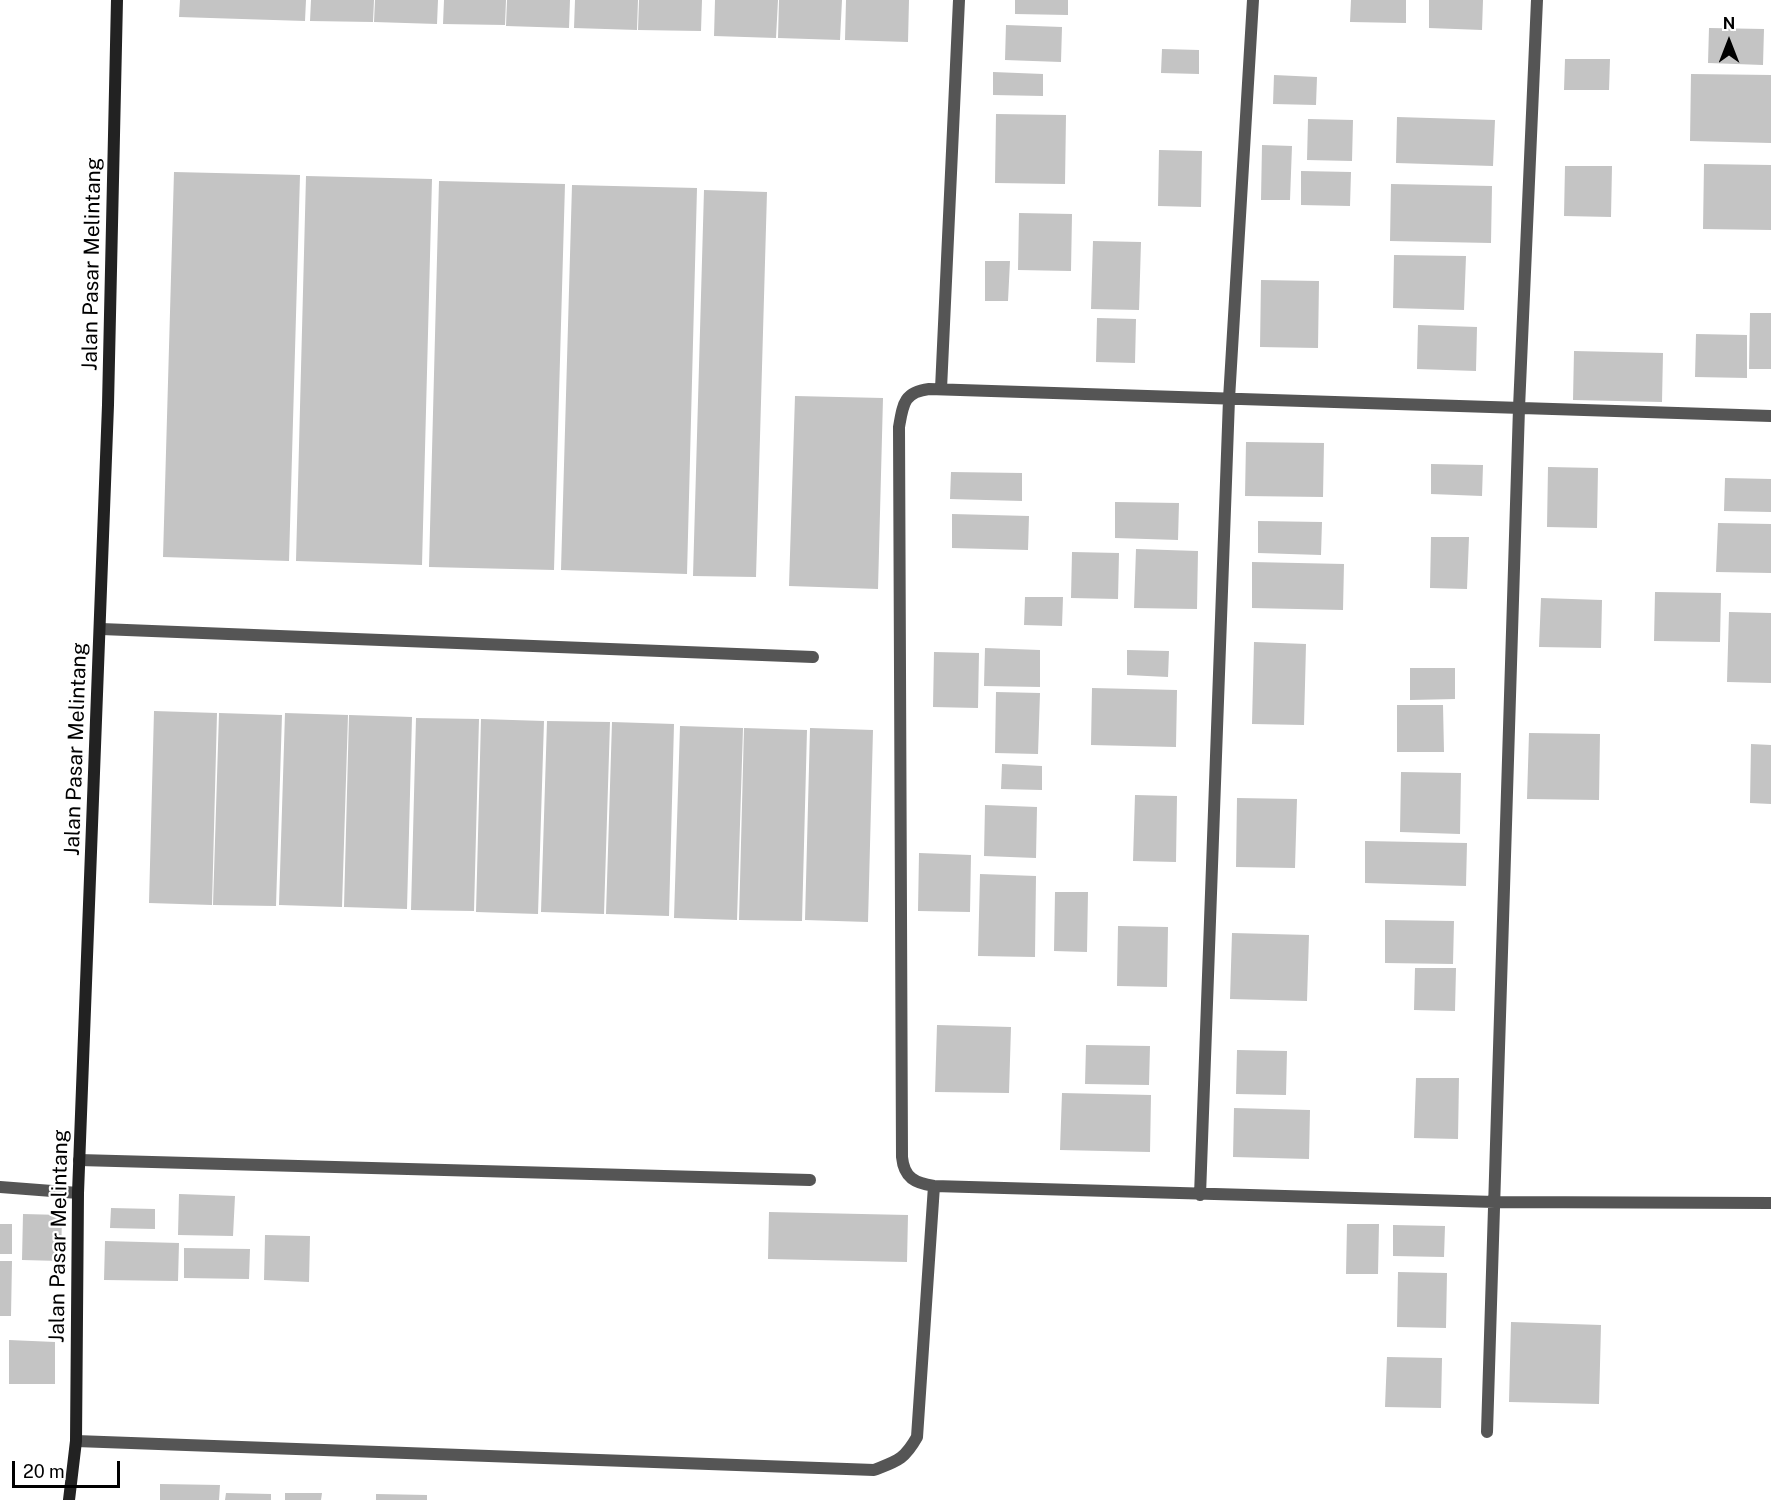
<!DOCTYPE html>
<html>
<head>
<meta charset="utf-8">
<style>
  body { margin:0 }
  #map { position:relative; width:1771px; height:1500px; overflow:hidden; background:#fff; font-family:"Public Sans",sans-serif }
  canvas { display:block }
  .north { position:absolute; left:1699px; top:12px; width:60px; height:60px; -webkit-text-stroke:4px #fff; paint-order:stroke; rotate:0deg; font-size:16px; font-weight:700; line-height:24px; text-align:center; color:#000 }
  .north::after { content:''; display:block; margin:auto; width:21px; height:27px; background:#000; clip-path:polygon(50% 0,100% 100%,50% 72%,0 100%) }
  .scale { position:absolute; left:12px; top:1461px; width:108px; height:27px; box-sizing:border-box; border:3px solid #000; border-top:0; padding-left:8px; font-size:18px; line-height:21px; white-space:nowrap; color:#000; -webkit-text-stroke:4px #fff; paint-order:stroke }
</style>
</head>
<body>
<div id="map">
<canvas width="1771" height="1500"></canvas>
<div class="north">N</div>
<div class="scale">20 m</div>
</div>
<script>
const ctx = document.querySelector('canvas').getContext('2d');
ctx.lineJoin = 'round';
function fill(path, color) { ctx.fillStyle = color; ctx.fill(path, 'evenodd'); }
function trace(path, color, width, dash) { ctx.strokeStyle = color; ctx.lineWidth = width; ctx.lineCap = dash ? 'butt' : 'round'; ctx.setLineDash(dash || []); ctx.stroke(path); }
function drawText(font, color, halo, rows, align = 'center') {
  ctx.font = font + ' "Public Sans",sans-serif'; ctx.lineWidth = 4.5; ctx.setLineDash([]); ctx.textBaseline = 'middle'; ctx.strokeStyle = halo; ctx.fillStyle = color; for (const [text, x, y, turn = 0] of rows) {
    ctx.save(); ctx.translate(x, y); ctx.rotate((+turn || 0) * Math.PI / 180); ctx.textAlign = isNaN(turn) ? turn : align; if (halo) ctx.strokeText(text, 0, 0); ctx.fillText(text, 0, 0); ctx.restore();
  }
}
const building = new Path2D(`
  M180 0H306L305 21 179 17Z
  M311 0H374L373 22 310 21Z
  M375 0H438L437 24 374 22Z
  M444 0H506L505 25 443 24Z
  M507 0H570L569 28 506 26Z
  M575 0H638L637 30 574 28Z
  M639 0H702L701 31 638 30Z
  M715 0H778L776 38 714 36Z
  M779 0H842L840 40 778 38Z
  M846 0H909L908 42 845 40Z
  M1015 0H1068V15L1015 14Z
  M1351 0H1406V23L1350 22Z
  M1429 0H1483L1482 30 1429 28Z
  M1006 25 1062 27 1061 62 1005 60Z
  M1709 28 1764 29 1763 65 1708 63Z
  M1162 49 1199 50V74L1161 73Z
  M1565 59H1610L1609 90H1564Z
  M993 72 1043 74V96L993 95Z
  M1691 74 1771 75V143L1690 141Z
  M1274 75 1317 77 1316 105 1273 104Z
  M996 114 1066 115 1065 184 995 183Z
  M1397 117 1495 120 1493 166 1396 163Z
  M1308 119 1353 120 1352 161 1307 160Z
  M1262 145 1292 146 1290 200H1261Z
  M1159 150 1202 151 1201 207 1158 206Z
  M1704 164 1771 165V230L1703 229Z
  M1565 166H1612L1611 217 1564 216Z
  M1301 171 1351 172 1350 206 1301 205Z
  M174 172 300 175 289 561 163 557Z
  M306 176 432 179 422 565 296 561Z
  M439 181 565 184 554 570 429 567Z
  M1391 184 1492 186 1491 243 1390 241Z
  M572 185 697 188 687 574 561 570Z
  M704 190 767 192 756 577 693 576Z
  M1019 213 1072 214 1071 271 1018 270Z
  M1093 241 1141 242 1139 310 1091 309Z
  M1394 255 1466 256 1464 310 1393 308Z
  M985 261H1010L1008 301H985Z
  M1261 280 1319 281 1318 348 1260 347Z
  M1750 313H1771V369H1749Z
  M1097 318 1136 319 1135 363 1096 362Z
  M1418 325 1477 327 1476 371 1417 369Z
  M1696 334 1747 335V378L1695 377Z
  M1574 351 1663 353 1662 402 1573 400Z
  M795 396 883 398 878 589 789 586Z
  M1246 442 1324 443 1323 497 1245 496Z
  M1431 464 1483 465 1482 496 1431 494Z
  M1548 467 1598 468 1597 528 1547 527Z
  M951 472 1022 473V501L950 499Z
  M1725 478 1771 479V512L1724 511Z
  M1115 502 1179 503 1178 540 1115 538Z
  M952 514 1029 516 1028 550 952 548Z
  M1258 521 1322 522 1321 555 1258 553Z
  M1718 523 1771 524V573L1716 572Z
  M1431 537H1469L1467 589 1430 588Z
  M1136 549 1198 551 1197 609 1134 608Z
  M1072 552 1119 553 1118 599 1071 598Z
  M1252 562 1344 564 1343 610 1252 608Z
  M1655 592 1721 593 1720 642 1654 641Z
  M1025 597H1063L1062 626 1024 625Z
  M1541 598 1602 600 1601 648 1539 647Z
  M1729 612 1771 613V683L1727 682Z
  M1254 642 1306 644 1304 725 1252 724Z
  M985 648 1040 650V687L984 686Z
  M1127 650 1169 651 1168 677 1127 675Z
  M934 652 979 653 978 708 933 707Z
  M1410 668H1455V699L1410 700Z
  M1092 688 1177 690 1176 747 1091 745Z
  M996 692 1040 693 1038 754 995 753Z
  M1397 705H1443L1444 752H1397Z
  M154 711 217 713 212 905 149 903Z
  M219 713 282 715 276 906 213 905Z
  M285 713 348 715 342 907 279 905Z
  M349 715 412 717 407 909 344 907Z
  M416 718 479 719 474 911 411 910Z
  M481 719 544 721 538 914 476 912Z
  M547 721 610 722 604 914 541 912Z
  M612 722 674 724 669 916 606 914Z
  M680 726 743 728 737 920 674 918Z
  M744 728 807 730 802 921 739 920Z
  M810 728 873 730 868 922 805 920Z
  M1529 733 1600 734 1599 800 1527 799Z
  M1751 744 1771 745V804L1750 803Z
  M1002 764 1042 766V790L1001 789Z
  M1401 772 1461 773 1460 834 1400 832Z
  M1135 795 1177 796 1176 862 1133 861Z
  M1237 798 1297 799 1295 868 1236 867Z
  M985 805 1037 807 1036 858 984 856Z
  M1365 841 1467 843 1466 886 1365 883Z
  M919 853 971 855 970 912 918 911Z
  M980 874 1036 876 1035 957 978 956Z
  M1055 892H1088L1087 952 1054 951Z
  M1385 920 1454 921 1453 964 1385 963Z
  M1118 926 1168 927 1167 987 1117 986Z
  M1232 933 1309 935 1307 1001 1230 999Z
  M1415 968H1456L1455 1011 1414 1010Z
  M937 1025 1011 1027 1009 1093 935 1092Z
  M1086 1045 1150 1046 1149 1085 1085 1084Z
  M1237 1050 1287 1051 1286 1095 1236 1094Z
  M1416 1078H1459L1458 1139 1414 1138Z
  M1062 1093 1151 1095 1150 1152 1060 1150Z
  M1234 1108 1310 1110 1309 1159 1233 1157Z
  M179 1194 235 1196 233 1236 178 1235Z
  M111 1208 155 1209V1229L110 1228Z
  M769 1212 908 1215 907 1262 768 1259Z
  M23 1214 62 1215 61 1261 22 1260Z
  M0 1224H12V1254H0Z
  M1347 1224H1379L1378 1274H1346Z
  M1393 1225 1445 1226 1444 1257 1393 1256Z
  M265 1235 310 1236 309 1282 264 1280Z
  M105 1241 179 1243 178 1281 104 1280Z
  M184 1248 250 1249 249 1279 184 1278Z
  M0 1261H12L11 1316H0Z
  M1398 1272 1447 1273 1446 1328 1397 1327Z
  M1511 1322 1601 1325 1599 1404 1509 1402Z
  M9 1340 55 1342V1384H9Z
  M1387 1357 1442 1358 1441 1408 1385 1407Z
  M160 1484 220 1485 219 1500H160Z
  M226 1493 271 1494V1500H225Z
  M285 1493H322L321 1500H285Z
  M376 1494 427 1495V1500H376Z`);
const lane = new Path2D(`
  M101 629 813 657
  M79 1160 810 1180`);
const street = new Path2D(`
  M941 389 959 0
  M1771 416 929 389C904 392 903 404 899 427L902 1157C904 1178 915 1183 934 1186L1495 1202 1771 1203
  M0 1187 78 1193
  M1200 1195 1229 399 1253 0
  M1487 1432 1519 408 1537 0
  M76 1441 874 1470C897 1461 904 1460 917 1437L934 1186`);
const secondary = new Path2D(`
  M69 1500 76 1441 78 1193 108 405 117 0`);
const streetNames = [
  ["Jalan Pasar Melintang",92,264,-89],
  ["Jalan Pasar Melintang",76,749,-88],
  ["Jalan Pasar Melintang",59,1236,-89]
];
fill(building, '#c4c4c4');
trace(lane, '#555', 12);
trace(street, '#555', 12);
trace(secondary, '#222', 12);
drawText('21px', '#000', '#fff', streetNames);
</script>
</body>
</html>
